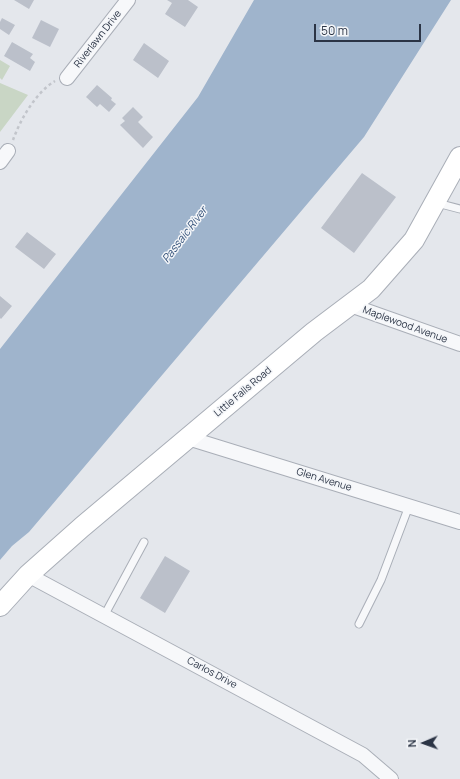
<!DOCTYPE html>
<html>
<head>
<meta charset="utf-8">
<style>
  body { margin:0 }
  #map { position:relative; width:460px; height:779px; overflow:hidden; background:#e4e7ec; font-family:Manrope,sans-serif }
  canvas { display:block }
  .north { position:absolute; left:404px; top:723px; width:40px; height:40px; -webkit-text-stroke:3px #f4f6f9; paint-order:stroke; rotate:268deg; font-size:11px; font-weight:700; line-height:16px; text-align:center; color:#2b3445 }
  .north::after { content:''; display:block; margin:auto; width:14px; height:18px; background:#2b3445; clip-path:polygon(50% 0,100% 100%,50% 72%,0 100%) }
  .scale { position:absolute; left:314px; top:24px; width:107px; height:18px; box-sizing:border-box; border:2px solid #2b3445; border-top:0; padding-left:5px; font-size:12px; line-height:14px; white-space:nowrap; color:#2b3445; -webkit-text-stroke:3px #f4f6f9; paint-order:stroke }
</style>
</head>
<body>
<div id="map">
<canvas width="460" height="779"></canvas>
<div class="north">N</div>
<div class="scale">50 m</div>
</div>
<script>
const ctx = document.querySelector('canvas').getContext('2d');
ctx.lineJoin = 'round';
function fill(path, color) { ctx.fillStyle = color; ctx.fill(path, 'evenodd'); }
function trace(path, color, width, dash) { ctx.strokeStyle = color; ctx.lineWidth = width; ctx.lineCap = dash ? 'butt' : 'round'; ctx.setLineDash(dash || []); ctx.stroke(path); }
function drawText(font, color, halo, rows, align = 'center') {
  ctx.font = font + ' Manrope,sans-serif'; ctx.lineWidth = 3; ctx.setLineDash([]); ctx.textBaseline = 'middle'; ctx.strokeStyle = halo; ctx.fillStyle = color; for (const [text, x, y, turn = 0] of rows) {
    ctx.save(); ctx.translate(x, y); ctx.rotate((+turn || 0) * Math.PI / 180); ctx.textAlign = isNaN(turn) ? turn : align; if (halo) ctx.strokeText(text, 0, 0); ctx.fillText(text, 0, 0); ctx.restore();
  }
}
const green = new Path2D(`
  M0 60 10 66 2 80 0 78Z
  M0 83 28 95 0 132Z`);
const water = new Path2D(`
  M254 0H451L364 137 29 532 12 546 0 560V349L198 97Z`);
const building = new Path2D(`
  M14 0H34L29 9Z
  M167 0H188L198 7 185 27 165 14 172 3Z
  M2 18 15 25 9 35 0 29V22Z
  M41 20 59 29 50 47 32 38Z
  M12 42 33 54 30 58 35 62 30 71 4 56Z
  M144 43 169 61 158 78 133 60Z
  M97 85 112 98 111 100 116 104 109 112 100 104 97 107 86 97Z
  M133 107 143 117 138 122 153 137 143 148 120 125 125 121 122 118Z
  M362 173 396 197 354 253 321 228Z
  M27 232 56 254 44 269 15 247Z
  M0 296 12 306 1 319 0 318Z
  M165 556 190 571 165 613 140 598Z`);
const path = new Path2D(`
  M13 140C20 120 36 92 55 81`);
const lane = new Path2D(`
  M437 203 460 209
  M104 616 144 542
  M359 624 381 580 409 506`);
const street = new Path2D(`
  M67 78 128 0
  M0 162 8 151
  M350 305 460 344
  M188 438 460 522
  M28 575 363 755 391 779`);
const secondary = new Path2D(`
  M0 606 28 575 82 527 314 332 371 289 414 240 460 157`);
const streetNames = [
  ["Riverlawn Drive",98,39,-52],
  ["Maplewood Avenue",405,325,20],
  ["Little Falls Road",243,392,-40],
  ["Glen Avenue",324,480,17],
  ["Carlos Drive",212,673,28]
];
const waterNames = [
  ["Passaic River",185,235,-53]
];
fill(green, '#c9d6c5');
fill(water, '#9fb4cc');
fill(building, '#bbc0ca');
trace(lane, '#a9aeb7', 9);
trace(street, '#a9aeb7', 16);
trace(secondary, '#a9aeb7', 22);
trace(path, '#c2c5cb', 2.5, [3, 3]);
trace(lane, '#f7f8fa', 7);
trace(street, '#f7f8fa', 14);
trace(secondary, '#fff', 20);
drawText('10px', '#2b3445', '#f4f6f9', streetNames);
drawText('italic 11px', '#34527a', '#f4f6f9', waterNames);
</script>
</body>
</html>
